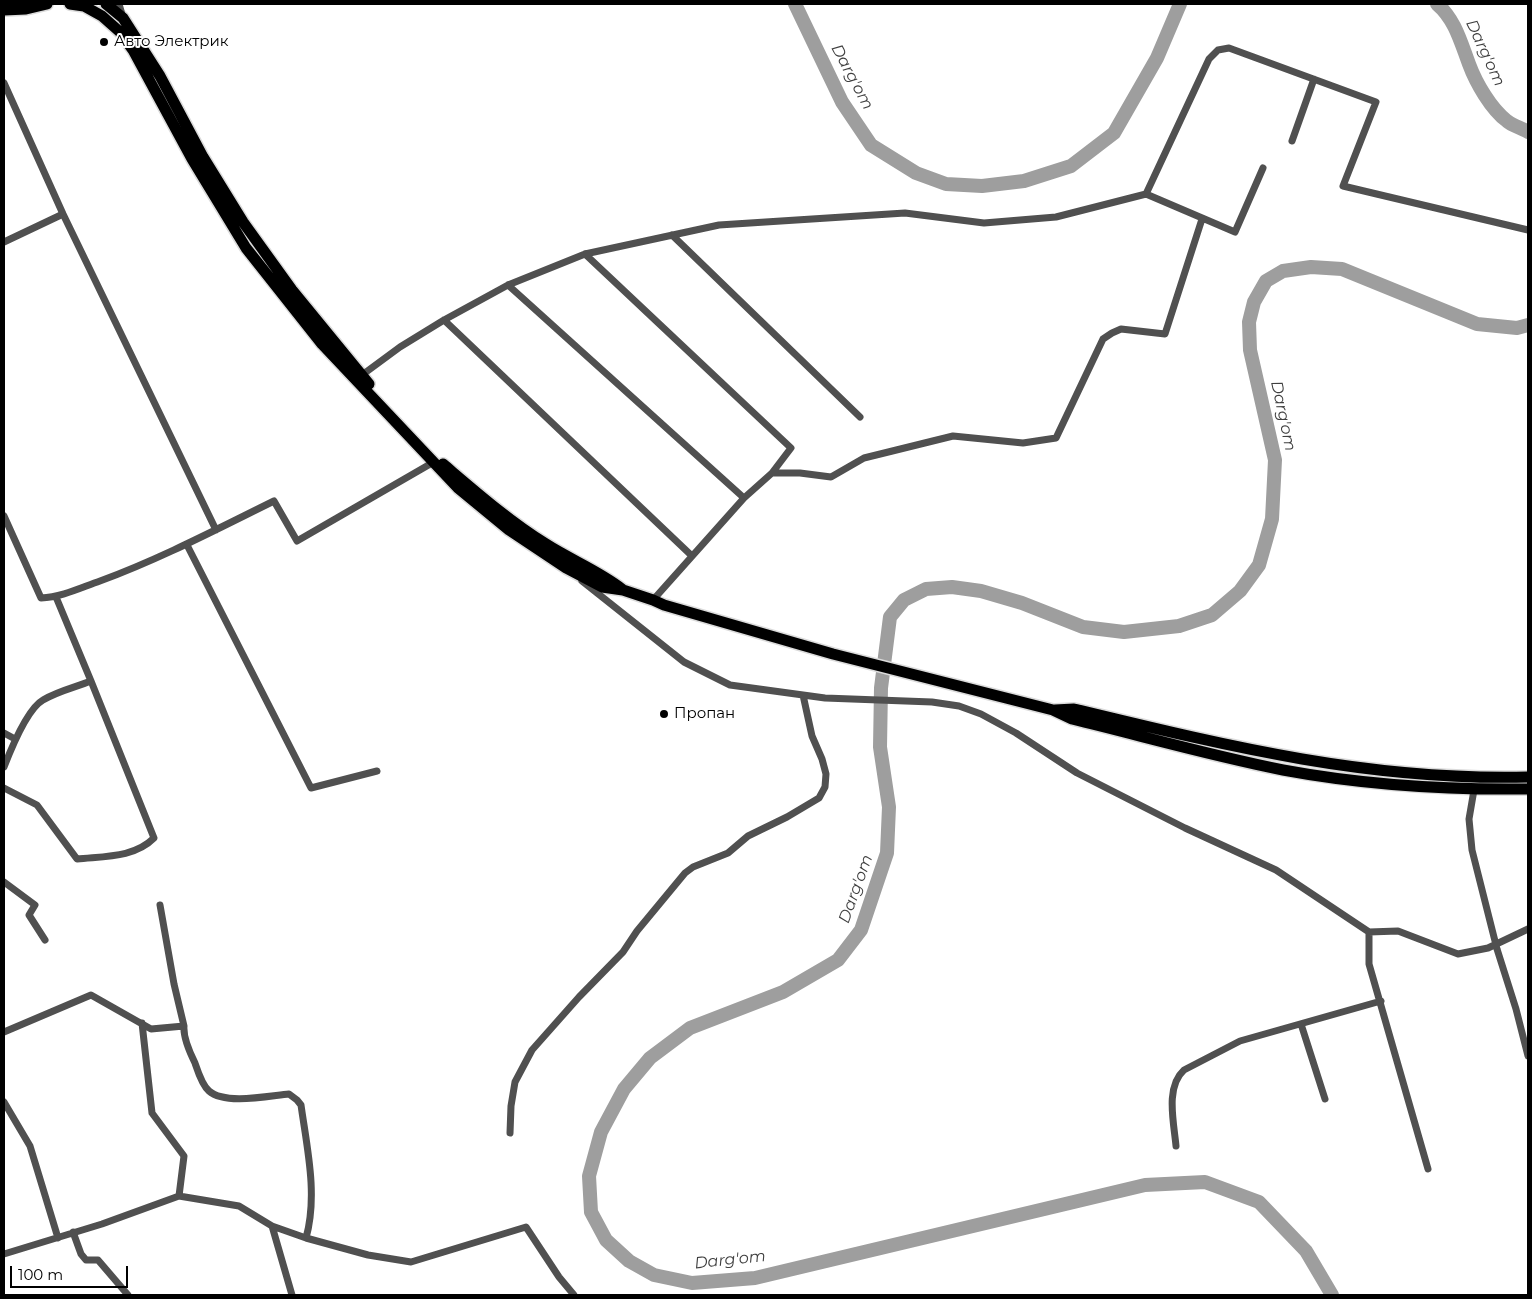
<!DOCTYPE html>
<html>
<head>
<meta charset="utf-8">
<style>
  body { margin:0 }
  #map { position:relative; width:1532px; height:1299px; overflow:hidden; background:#fff; font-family:Montserrat,sans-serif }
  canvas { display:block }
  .frame { position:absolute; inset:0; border:5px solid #000; pointer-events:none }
  .scale { position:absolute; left:10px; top:1266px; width:118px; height:22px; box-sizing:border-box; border:2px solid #000; border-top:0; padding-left:6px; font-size:15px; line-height:18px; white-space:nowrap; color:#000; -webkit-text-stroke:4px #fff; paint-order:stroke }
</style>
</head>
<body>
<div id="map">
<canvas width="1532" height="1299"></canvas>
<div class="frame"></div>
<div class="scale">100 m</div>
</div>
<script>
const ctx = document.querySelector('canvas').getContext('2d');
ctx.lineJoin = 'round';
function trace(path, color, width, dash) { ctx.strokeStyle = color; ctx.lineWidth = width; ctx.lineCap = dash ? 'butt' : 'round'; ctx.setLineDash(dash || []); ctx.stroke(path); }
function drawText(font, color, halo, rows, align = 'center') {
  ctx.font = font + ' Montserrat,sans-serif'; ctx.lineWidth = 4; ctx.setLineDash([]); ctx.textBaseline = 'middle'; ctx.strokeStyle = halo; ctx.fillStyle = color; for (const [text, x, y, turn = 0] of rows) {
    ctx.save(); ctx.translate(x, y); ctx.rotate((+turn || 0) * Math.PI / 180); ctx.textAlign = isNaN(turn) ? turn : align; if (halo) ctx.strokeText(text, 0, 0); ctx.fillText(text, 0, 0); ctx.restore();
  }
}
const river = new Path2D(`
  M795 4 842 102 871 145 916 173 946 184 982 186 1024 181 1071 166 1114 133 1157 58 1180 4
  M1437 4C1455 19 1461 43 1469 64 1476 83 1491 109 1507 121 1513 126 1522 128 1528 132
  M1332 1295 1306 1251 1259 1202 1205 1182 1145 1185 755 1278 692 1283 654 1275 629 1261 606 1240 591 1212 589 1176 601 1132 624 1089 650 1058 690 1028 783 992 838 960 861 930 887 853 889 807 880 747 881 688 890 617 904 600 926 589 952 587 981 591 1022 603 1083 627 1124 632 1179 626 1212 615 1240 591 1259 565 1272 519 1275 460 1250 350 1249 322 1254 302 1266 281 1283 271 1311 267 1342 269 1477 324 1517 328 1528 325`);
const minor = new Path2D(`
  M119 4 123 18
  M4 83 63 214 216 530
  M1292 141 1314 79
  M1146 194 1235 232 1263 168
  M672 235 860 417
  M4 242 63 214
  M585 254 791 448 772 473
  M508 285 744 498
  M444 320 692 556
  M362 375 400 347 444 320 508 285 585 254 719 225 905 213 984 223 1056 217 1146 194 1209 59 1218 50 1229 48 1376 102 1343 186 1528 230
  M4 516 41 598C62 597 80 588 100 581 160 559 217 529 274 501L297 541 432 463
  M187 545 311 788 377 771
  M582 581 684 662 730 685 825 698 932 702 959 706 981 714 1016 733 1077 773 1185 828 1276 870 1369 932 1398 931 1458 954 1488 948 1528 929
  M653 600 744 498 772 473H800L831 477 864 458 953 436 1023 443 1056 438 1103 339 1112 333 1121 329 1165 334 1202 219
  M4 733 15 739
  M4 767C11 749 27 709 43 700 58 691 76 687 91 681
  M4 788 37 805 77 859C104 856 134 858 154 838L91 681 56 597
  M1474 790 1469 819 1472 850 1497 949 1516 1009 1528 1056
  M4 882 35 905 29 915 45 940
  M160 905 174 984 184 1026C183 1038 190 1053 195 1063 198 1072 202 1085 209 1091 225 1105 268 1096 289 1094L297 1100 301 1105C307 1148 318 1195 306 1238
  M1369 932V964L1428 1169
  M142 1023 152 1113 184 1156 179 1196
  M1301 1024 1325 1099
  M4 1032 91 995 151 1029 184 1026
  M4 1102 30 1146 58 1238
  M510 1133 511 1106 515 1082 532 1050 579 997 623 952 637 931 685 873 693 867 728 853 748 836 787 817 819 798 825 787 826 774 822 759 812 736 803 695
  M1176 1146C1174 1123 1165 1087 1184 1070L1240 1041 1381 1001
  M272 1226 292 1295
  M73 1232 81 1254 86 1260H98L128 1295
  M4 1254 102 1224 179 1196 239 1206 272 1226 306 1238 368 1255 411 1262 526 1227 559 1277 574 1295`);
const primary = new Path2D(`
  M70 4 84 6 102 16 120 32 133 50 192 159 246 248 322 344 458 488 509 530 566 568 602 587 623 590 653 600 664 605 833 654 1053 710 1072 719C1142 736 1212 756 1283 770 1364 785 1446 790 1528 789
  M106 4 123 18 160 76 203 157 243 222 292 290 369 384
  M4 10 26 9 47 4
  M443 464C476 492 509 521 546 544 571 560 599 571 622 589
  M1055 710 1074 709C1227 746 1369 781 1528 777`);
const markers = [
  [104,42,5,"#000"],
  [664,714,5,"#000"]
];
const poiNames = [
  ["Авто Электрик",114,42],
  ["Пропан",674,714]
];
const waterNames = [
  ["Darg'om",1485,53,65],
  ["Darg'om",852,77,62],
  ["Darg'om",1283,416,78],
  ["Darg'om",856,889,-70],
  ["Darg'om",730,1260,-6]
];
trace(river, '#9e9e9e', 14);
trace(primary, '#dbdbdb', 14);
trace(minor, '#505050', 7);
trace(primary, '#000', 11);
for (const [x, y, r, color] of markers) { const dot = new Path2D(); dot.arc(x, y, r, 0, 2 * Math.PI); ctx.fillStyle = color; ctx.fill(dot); trace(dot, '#fff', 2); }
drawText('15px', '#000', '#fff', poiNames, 'left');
drawText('italic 16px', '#3f3f3f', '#fff', waterNames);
</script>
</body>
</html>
